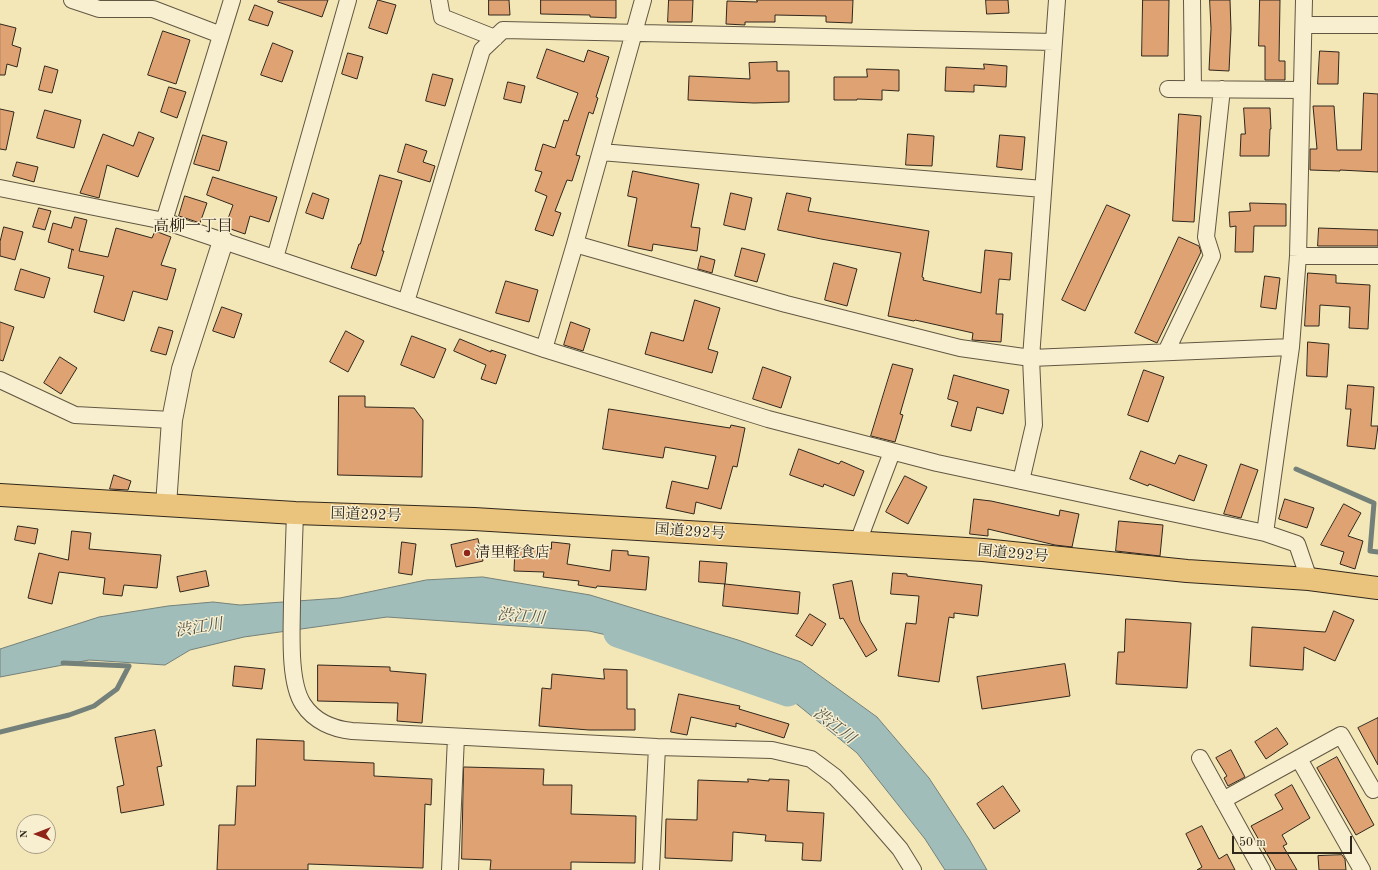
<!DOCTYPE html>
<html>
<head>
<meta charset="utf-8">
<style>
  body { margin:0 }
  #map { position:relative; width:1378px; height:870px; overflow:hidden; background:#f4e7b7; font-family:"Old Standard TT",serif }
  canvas { display:block }
  .north { position:absolute; left:16px; top:814px; width:40px; height:40px; box-sizing:border-box; background:#f8efd0; border:1px solid #a89f88; border-radius:50%; rotate:270deg; font-size:11px; font-weight:700; line-height:16px; text-align:center; color:#30271c }
  .north::after { content:''; display:block; margin:auto; width:14px; height:18px; background:#8f2418; clip-path:polygon(50% 0,100% 100%,50% 72%,0 100%) }
  .scale { position:absolute; left:1232px; top:836px; width:120px; height:18px; box-sizing:border-box; border:2px solid #30271c; border-top:0; padding-left:5px; font-size:12px; line-height:14px; white-space:nowrap; color:#30271c; -webkit-text-stroke:3px #f8efd0; paint-order:stroke }
</style>
</head>
<body>
<div id="map">
<canvas width="1378" height="870"></canvas>
<div class="north">N</div>
<div class="scale">50 m</div>
</div>
<script>
const ctx = document.querySelector('canvas').getContext('2d');
ctx.lineJoin = 'round';
function fill(path, color) { ctx.fillStyle = color; ctx.fill(path, 'evenodd'); }
function trace(path, color, width, dash) { ctx.strokeStyle = color; ctx.lineWidth = width; ctx.lineCap = dash ? 'butt' : 'round'; ctx.setLineDash(dash || []); ctx.stroke(path); }
function drawText(font, color, halo, rows, align = 'center') {
  ctx.font = font + ' "Old Standard TT","Noto Serif JP",serif'; ctx.lineWidth = 3; ctx.setLineDash([]); ctx.textBaseline = 'middle'; ctx.strokeStyle = halo; ctx.fillStyle = color; for (const [text, x, y, turn = 0] of rows) {
    ctx.save(); ctx.translate(x, y); ctx.rotate((+turn || 0) * Math.PI / 180); ctx.textAlign = isNaN(turn) ? turn : align; if (halo) ctx.strokeText(text, 0, 0); ctx.fillText(text, 0, 0); ctx.restore();
  }
}
const water = new Path2D(`
  M483 577 590 595 738 640 801 662 877 717 929 778 969 839 987 870H945L925 839 857 753 793 701 709 658 589 631 387 617 244 637 190 650 165 665 89 660 0 677V649L99 617 168 606 213 602 240 605 340 598 426 580Z`);
const stream = new Path2D(`
  M1296 469 1374 503 1370 551 1378 552
  M0 732 69 715 94 706 117 689 129 666 63 663`);
const river = new Path2D(`
  M618 633 788 692`);
const building = new Path2D(`
  M279 0H328L322 17 278 2Z
  M378 0 396 5 387 34 369 28Z
  M489 0H509L510 15H489Z
  M541 0H616V18L590 17V15L541 14Z
  M669 0H693L692 22H668Z
  M757 0H853L852 23 826 22V16L775 15V22H745V25L726 24 727 1 757 2Z
  M986 0H1008L1009 13 987 14Z
  M1143 0H1169L1168 56H1142Z
  M1210 0H1230L1231 29 1229 71 1209 70 1211 29Z
  M1260 0H1280L1279 61H1285V80H1265V46H1259Z
  M255 5 273 12 268 26 249 20Z
  M0 24 16 28 12 45 21 48 17 67 7 64 5 75H0Z
  M163 31 190 40 176 84 148 75Z
  M273 43 293 51 282 82 261 75Z
  M547 49 584 62 588 50 609 57 596 97 598 98 593 114 589 112 576 155 580 156 572 181 567 180 555 211 561 213 553 236 535 230 547 196 535 191 542 172 535 170 543 144 555 148 564 120 568 121 578 93 537 78Z
  M1320 51 1339 52 1338 84H1318Z
  M348 53 363 57 357 79 342 74Z
  M777 62V71H789V102L754 103 688 100 689 76 750 79 749 63Z
  M984 64 1007 66 1006 87 974 85V92L945 91 946 67 984 69Z
  M45 66 58 70 52 93 39 90Z
  M867 69 899 70V91L882 90V100L857 99V100H834V77H867Z
  M433 74 453 79 445 106 426 101Z
  M508 82 525 86 521 103 504 99Z
  M169 87 186 92 177 118 161 112Z
  M1364 93 1378 94V172L1340 170V171L1310 170V149H1317L1313 106H1334L1337 150H1361Z
  M1244 108H1270L1271 129H1270L1269 156H1240L1241 134H1245Z
  M0 109 14 112 6 150 0 149Z
  M45 110 81 120 74 148 37 138Z
  M1179 114 1201 116 1194 222 1173 221Z
  M139 132 154 138 138 177 107 165 99 198 80 193 103 134 133 146Z
  M908 134 934 136 932 166 906 165Z
  M203 135 227 142 219 171 194 164Z
  M1000 135 1025 137 1022 170 997 167Z
  M406 144 427 151 423 162 435 166 430 182 398 172Z
  M17 162 38 167 34 182 13 176Z
  M633 171 699 184 691 227 700 228 697 251 653 244 652 251 628 246 637 198 628 196Z
  M380 175 402 181 382 251H384L376 276 351 268 359 244H360Z
  M213 177 277 197 269 222 250 216 245 234 225 227 233 205 207 195Z
  M313 193 329 199 323 219 306 213Z
  M731 193 752 198 745 230 724 225Z
  M787 193 811 198 808 211 929 231 922 277 924 278 923 280 981 293 985 250 1012 253 1010 280 999 279 996 314H1003L1001 342 972 340 973 333 915 320 914 321 888 316 901 253 821 239 778 230Z
  M185 196 207 203 200 223 179 216Z
  M1250 203 1286 204V226H1254L1253 252H1235L1236 226 1230 227 1229 212 1250 211Z
  M1107 205 1130 215 1085 311 1062 300Z
  M39 208 51 211 45 230 33 227Z
  M75 217 87 220 79 251 108 257 116 228 152 238 155 231 171 237 161 265 176 269 167 300 133 291 124 321 94 312 104 276 68 268 72 249 74 250 48 242 53 223 71 228Z
  M4 227 23 232 15 260 0 256V242Z
  M1319 228 1378 230V246H1318Z
  M1179 237 1199 246 1201 252 1157 343 1135 333Z
  M742 248 765 254 757 282 735 276Z
  M701 256 715 260 712 273 698 269Z
  M834 263 857 269 847 306 825 300Z
  M21 269 50 278 44 298 15 290Z
  M1308 273 1336 275V283L1370 285 1368 329 1349 328 1350 307 1320 305 1319 326H1305Z
  M1265 276 1280 278 1276 309 1261 307Z
  M506 281 538 290 529 322 496 313Z
  M695 300 720 308 708 349 718 352 712 373 645 354 651 332 683 341Z
  M222 307 242 314 234 338 213 331Z
  M0 322 14 327 3 361 0 360Z
  M571 322 590 329 583 351 564 345Z
  M159 327 173 331 166 355 151 351Z
  M346 331 364 341 348 372 330 362Z
  M412 336 446 349 434 378 401 365Z
  M460 339 491 352V350L506 355 496 384 481 379 486 365 454 351Z
  M1308 342 1329 344 1327 377 1307 376Z
  M60 357 77 368 61 394 44 383Z
  M893 364 913 369 900 414 903 415 895 442 871 436Z
  M763 367 791 377 781 408 753 399Z
  M1144 370 1164 377 1148 422 1128 415Z
  M954 375 1009 390 1003 414 977 407 971 431 951 426 958 402 948 399Z
  M1348 385 1374 387 1371 426H1378L1375 449 1347 446 1351 409H1346Z
  M339 396H365V407L414 408 423 420 422 477 338 475Z
  M609 409 730 428 731 425 745 428 737 467 733 466 721 509 696 502 694 514 666 508 672 481 708 489 716 456 665 447 663 458 603 449Z
  M799 449 839 464 841 461 864 471 854 496 824 484 823 487 790 475Z
  M1141 451 1175 464 1179 455 1207 465 1194 501 1149 484 1148 486 1130 479Z
  M1241 464 1258 470 1241 518 1224 514Z
  M114 475 131 481 128 490 110 489Z
  M905 476 927 487 908 524 886 512Z
  M974 499 991 501 1059 516 1060 510 1079 514 1072 547 1055 545 988 529V536L970 534Z
  M1285 499 1314 508 1307 528 1279 519Z
  M1344 504 1361 513 1348 536 1363 541 1355 569 1340 564 1344 552 1321 545Z
  M1119 521 1163 525 1160 556 1116 551Z
  M18 526 38 529 35 544 15 540Z
  M72 531 91 533 89 549 161 555 157 588 124 585 122 596 103 594 105 578 59 572 52 604 28 598 39 553 68 560Z
  M478 539 483 561 456 567 451 545Z
  M402 542 416 544 412 575 399 573Z
  M552 542 570 544 567 564 610 571 612 550 628 551V555L649 557 646 590 597 586 596 588 578 585 579 581 543 577 544 572 514 571 515 548 551 549Z
  M700 561 727 563 725 584 699 582Z
  M206 571 209 586 180 592 177 577Z
  M893 573 907 574V576L982 585 978 616 954 613V618L949 617 939 682 898 676 906 623 916 624 919 596 891 594Z
  M852 581 860 621 877 650 866 657 843 618 840 619 833 585Z
  M725 584 800 592 798 614 723 606Z
  M1334 611 1354 620 1335 661 1304 647 1303 670 1250 666 1252 627 1325 632Z
  M810 614 826 624 812 646 796 636Z
  M1126 619 1191 623 1187 688 1116 684 1118 652H1124Z
  M1065 664 1070 696 982 709 977 677Z
  M318 665 390 667V671L426 674 422 723 397 721 398 703 318 701Z
  M235 666 265 669 262 689 233 686Z
  M604 669 627 670V709H635V730H589L539 726 542 688 551 689 552 674 604 679Z
  M679 694 740 706 739 709 789 724 784 738 736 723V727L691 717 687 735 671 732Z
  M1378 718V765L1358 728Z
  M1277 728 1288 744 1266 759 1255 742Z
  M155 730 162 766 157 767 164 805 121 813 117 787 124 785 115 738Z
  M257 739 304 741V760L374 763V776L432 779 431 805 425 804 423 868 308 864V870H217L219 825H235L237 786H255Z
  M1231 750 1245 777 1228 786 1224 778 1227 776 1216 758Z
  M1337 757 1374 825 1356 835 1317 768Z
  M464 767 544 769 543 785H572L571 814 636 816 635 863 571 862V870H490L491 860 462 859Z
  M748 779 769 781V779L789 780 787 811 824 813 821 861 802 860 803 843 765 841 766 835 733 832 732 861 665 858 666 819 697 820 698 780 748 782Z
  M1292 785 1310 818 1282 835 1287 844 1283 846 1297 870H1276L1251 826 1283 809 1275 795Z
  M1003 786 1020 811 994 829 977 804Z
  M1202 826 1219 859 1227 854 1235 870H1197L1202 867 1186 834Z
  M1342 855 1345 859 1346 870H1319L1318 856Z`);
const minor = new Path2D(`
  M72 0 99 9H153L221 35
  M439 0 442 17 495 38
  M1192 0 1193 89
  M1304 25H1378
  M1168 89 1302 90
  M601 152 1043 189
  M0 188 164 221 544 349 768 419 937 463 1265 533 1297 544 1309 579
  M164 221 232 0
  M575 244 786 304 960 348 1031 358 1291 347
  M1298 256H1378
  M275 258 348 0
  M406 302 482 50 503 30 1054 42
  M544 349 575 244 643 0
  M1166 352 1212 256 1206 237 1222 89
  M0 380 75 415 172 420
  M1021 481 1034 425 1031 358 1057 0
  M295 513C294 542 293 572 292 601 292 628 288 681 303 704 314 721 333 729 352 731L657 747 772 750 811 759 835 777 860 803 900 849 913 870
  M1265 533 1291 347 1298 256 1304 0
  M858 542 892 452
  M1200 758 1262 870
  M1299 759 1362 870
  M1223 800 1341 735 1373 790
  M450 870 456 737
  M651 870 657 747`);
const tertiary = new Path2D(`
  M166 505 172 420 182 369 223 241`);
const trunk = new Path2D(`
  M0 495 295 513 474 519 983 550 1187 571 1309 579 1378 588`);
const markers = [
  [467,553,4,"#8f2418"]
];
const streetNames = [
  ["国道292号",366,515,2],
  ["国道292号",690,532,4],
  ["国道292号",1013,554,5]
];
const poiNames = [
  ["清里軽食店",475,553]
];
const neighbourhoodNames = [
  ["高柳一丁目",193,227]
];
const waterNames = [
  ["渋江川",521,617,5],
  ["渋江川",199,628,-9],
  ["渋江川",834,726,38]
];
fill(water, '#a1bdb9');
trace(water, '#74817a', 1);
trace(stream, '#74817a', 5);
trace(river, '#a1bdb9', 29);
fill(building, '#dea273');
trace(building, '#30271c', 1);
trace(minor, '#615743', 18);
trace(tertiary, '#615743', 22);
trace(trunk, '#30271c', 24);
trace(minor, '#f8efd0', 16);
trace(tertiary, '#f8efd0', 20);
trace(trunk, '#eac47c', 22);
for (const [x, y, r, color] of markers) { const dot = new Path2D(); dot.arc(x, y, r, 0, 2 * Math.PI); ctx.fillStyle = color; ctx.fill(dot); trace(dot, '#f8efd0', 1.5); }
drawText('15px', '#30271c', '#f8efd0', streetNames);
drawText('15px', '#30271c', '#f8efd0', poiNames, 'left');
drawText('16px', '#30271c', '#f8efd0', neighbourhoodNames);
drawText('italic 16px', '#52544b', '#f8efd0', waterNames);
</script>
</body>
</html>
